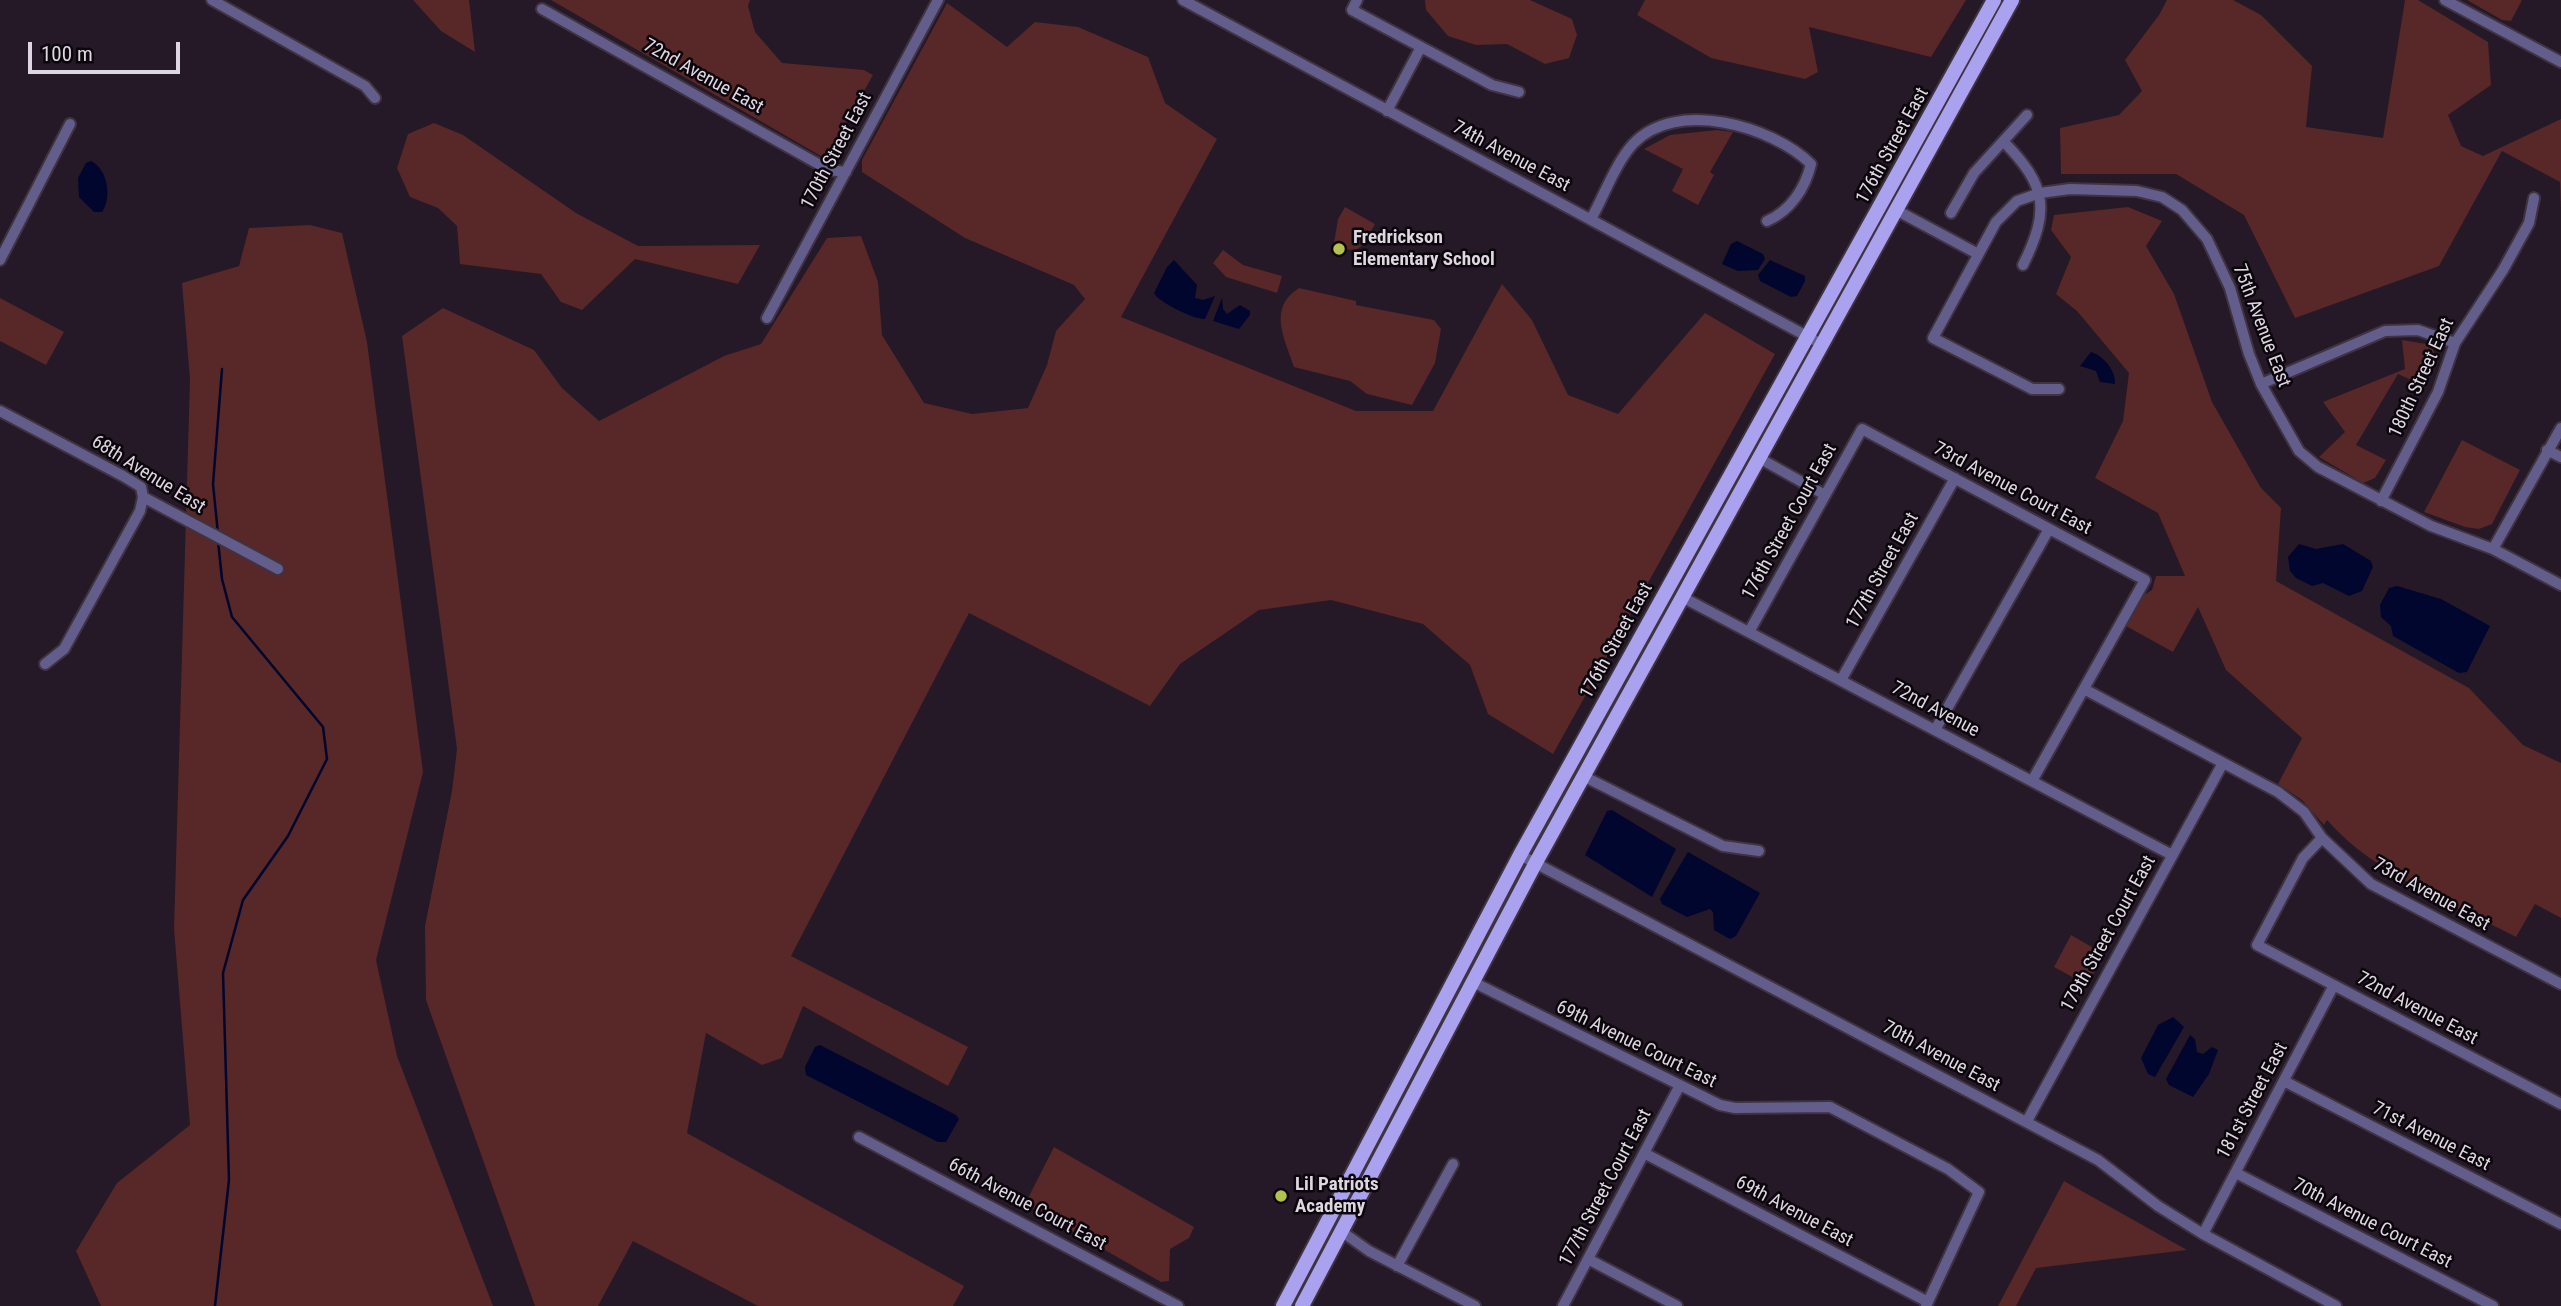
<!DOCTYPE html>
<html>
<head>
<meta charset="utf-8">
<style>
  body { margin:0 }
  #map { position:relative; width:2561px; height:1306px; overflow:hidden; background:#251827; font-family:"Roboto Condensed",sans-serif }
  canvas { display:block }
  .scale { position:absolute; left:28px; top:42px; width:152px; height:32px; box-sizing:border-box; border:4px solid #ded6e0; border-top:0; padding-left:9px; font-size:21px; line-height:24px; white-space:nowrap; color:#ded6e0; -webkit-text-stroke:5px #0b060c; paint-order:stroke }
</style>
</head>
<body>
<div id="map">
<canvas width="2561" height="1306"></canvas>
<div class="scale">100 m</div>
</div>
<script>
const ctx = document.querySelector('canvas').getContext('2d');
ctx.lineJoin = 'round';
function fill(path, color) { ctx.fillStyle = color; ctx.fill(path, 'evenodd'); }
function trace(path, color, width, dash) { ctx.strokeStyle = color; ctx.lineWidth = width; ctx.lineCap = dash ? 'butt' : 'round'; ctx.setLineDash(dash || []); ctx.stroke(path); }
function drawText(font, color, halo, rows, align = 'center') {
  ctx.font = font + ' "Roboto Condensed",sans-serif'; ctx.lineWidth = 5; ctx.setLineDash([]); ctx.textBaseline = 'middle'; ctx.strokeStyle = halo; ctx.fillStyle = color; for (const [text, x, y, turn = 0] of rows) {
    ctx.save(); ctx.translate(x, y); ctx.rotate((+turn || 0) * Math.PI / 180); ctx.textAlign = isNaN(turn) ? turn : align; if (halo) ctx.strokeText(text, 0, 0); ctx.fillText(text, 0, 0); ctx.restore();
  }
}
const green = new Path2D(`
  M413 0H469L475 52 441 31Z
  M551 0H750L748 6 755 32 782 63 864 70 873 75 826 159Z
  M1425 0H1530L1572 19 1577 35 1569 58 1545 64 1507 44 1476 45 1448 36 1426 10Z
  M1645 0H1966L1931 57 1809 27 1818 72 1805 79 1711 58 1637 15Z
  M2167 0H2233L2261 15 2312 66 2306 127 2383 138 2405 0H2418L2488 42 2491 85 2448 115 2461 146 2483 156 2561 119V210L2560 182 2502 151 2439 266 2295 318 2244 215 2176 174H2061L2060 128 2119 115 2142 91 2125 60 2159 15Z
  M2467 0H2522L2511 21 2502 20Z
  M947 3 1007 47 1035 22 1078 27 1148 57 1165 103 1217 139 1121 317 1356 411H1433L1502 284 1532 320 1568 395 1618 414 1705 313 1775 354 1553 754 1488 714 1470 665 1423 624 1331 600 1259 610 1180 664 1150 706 969 613 791 956 968 1047 948 1086 803 1006 782 1058 762 1065 706 1033 687 1133 964 1286 953 1306H758L633 1241 598 1306H535L426 1000 425 926 452 791 457 749 402 336 443 308 534 350 562 388 599 421 724 356 761 344 827 238 861 236 878 282 882 335 924 403 972 414 1028 408 1047 365 1056 331 1085 299 1074 285 965 238 862 172V160Z
  M434 123 463 135 576 213 638 246 760 245 738 284 635 259 582 310 561 302 541 274 460 264 457 226 438 208 410 197 397 168 408 134Z
  M1717 130 1733 132 1710 172 1714 175 1698 205 1672 191 1683 169 1644 149 1670 135Z
  M1345 207 1375 224 1364 244 1356 250 1333 249 1338 219Z
  M2128 207 2162 221 2146 246 2174 294 2212 402 2261 488 2281 508 2276 581 2469 688 2523 745 2561 763V918L2535 904 2516 937C2453 904 2375 875 2327 820L2324 825 2302 800 2278 784 2302 738 2226 670 2198 607 2173 652 2126 626 2142 596 2152 590 2156 576H2185L2158 513 2095 478 2123 421 2129 373 2077 311 2056 294 2071 257 2051 230 2054 215Z
  M310 225 342 233 367 342 423 772 376 960 397 1056 493 1306H101L76 1251 117 1183 190 1125 174 929 190 379 182 283 239 266 249 228Z
  M1223 250 1243 265 1282 276 1277 293 1226 277 1213 263Z
  M1299 288 1356 301V305L1361 306 1434 320 1441 329 1435 363 1412 405 1367 394 1350 381 1294 367C1285 339 1267 308 1299 288Z
  M0 298 64 332 46 365 0 341Z
  M2402 340 2432 345 2436 360 2424 386 2398 374 2356 445 2386 460 2375 478 2363 483 2319 457 2345 432 2323 402 2405 369Z
  M2462 440 2520 470 2492 524 2479 529 2465 527 2424 512Z
  M2071 935 2104 954 2087 985 2054 967Z
  M1054 1147 1194 1227 1189 1238 1170 1249 1169 1281 1161 1282 1033 1209 1026 1202Z
  M2064 1181 2187 1250 2036 1268 2016 1306H1998Z`);
const water = new Path2D(`
  M91 161C108 169 112 198 102 212H94L79 197 78 178 86 163Z
  M1737 241 1763 254 1765 259 1758 270 1738 271 1722 264 1731 244Z
  M1174 260 1197 285 1195 298 1203 300 1215 296 1205 319C1195 320 1158 302 1154 293L1167 267Z
  M1770 260 1805 276V281L1797 296 1791 297 1760 281 1758 275Z
  M1222 298 1223 309 1227 314 1240 305 1250 311V315L1239 329 1213 321Z
  M2091 352C2104 356 2116 371 2115 384L2100 382 2096 371 2080 366Z
  M2299 544 2316 549 2343 544 2371 561 2373 567 2362 591 2349 596 2323 583 2312 586 2296 578 2290 571 2288 557Z
  M2397 586 2441 599 2490 626 2467 672 2459 673 2393 636 2391 626 2381 617 2380 605 2389 588Z
  M1612 810 1676 849 1652 897 1585 855 1607 811Z
  M1688 852 1760 893 1736 936 1730 939 1714 930 1713 912 1710 909 1687 917 1662 904 1660 899Z
  M2173 1017 2184 1027 2155 1077 2148 1074 2141 1058 2158 1025Z
  M2190 1035 2195 1039 2197 1052 2203 1054 2212 1047 2218 1050 2209 1074 2193 1097 2169 1085 2166 1079Z
  M820 1045 956 1115 959 1119 946 1142H938L806 1075 805 1067 815 1047Z`);
const stream = new Path2D(`
  M218 534 213 484 222 369
  M215 1306 229 1180 223 973 243 900 288 836 327 759 323 727 232 617 222 579 218 541`);
const minor = new Path2D(`
  M212 0 365 86 375 98
  M1183 0 1814 340
  M1357 0 1352 10 1492 85 1519 92
  M2445 0 2561 62
  M542 9 829 170 846 172
  M1387 111 1421 47
  M2004 142C2047 186 2050 210 2023 265
  M1896 210 1978 254
  M1951 213 1974 173 2027 115
  M1591 219C1604 196 1615 164 1633 144 1676 98 1772 126 1811 164 1805 189 1790 211 1767 221
  M0 260 70 124
  M767 318 938 0
  M2261 384 2385 331 2418 330 2455 343
  M2059 389H2032L1933 338 1996 222 2017 201 2040 193 2070 189 2137 191 2162 197 2182 210 2207 239 2230 288 2249 354 2261 384 2299 451 2318 467 2431 526 2493 549 2561 585
  M0 411 123 476 141 487 143 497 278 569
  M2547 450 2561 457
  M1759 458 1825 495
  M2381 501 2438 392 2455 343 2503 270 2529 223 2534 198
  M2493 549 2561 428
  M1682 597 2172 855
  M1749 632 1862 429 2145 580 2032 781
  M45 664 64 649 140 511 143 497
  M1841 680 1955 478
  M2084 689 2278 792 2304 812 2322 838 2371 884 2561 984
  M1935 730 2049 529
  M1583 776 1723 846 1759 851
  M2322 838 2303 858 2257 945 2561 1104
  M1520 855 2098 1160 2158 1206 2203 1234 2336 1306
  M1473 982 1720 1105 1735 1108 1830 1107 1948 1169 1979 1192 1926 1306
  M2284 1081 2561 1224
  M2027 1121 2223 763
  M859 1137 1178 1306
  M1644 1153 1928 1302
  M2236 1173 2493 1306
  M1341 1231 1369 1251 1475 1306
  M2203 1234 2334 985
  M1588 1259 1677 1306
  M1397 1266 1453 1164
  M1563 1306 1679 1087`);
const major = new Path2D(`
  M1283 1306 1520 855 1994 0
  M1302 1306 1535 864 2012 0`);
const markers = [
  [1339,249,7,"#b3c24b"],
  [1281,1196,7,"#b3c24b"]
];
const streetNames = [
  ["72nd Avenue East",703,77,29],
  ["176th Street East",1893,146,-61],
  ["170th Street East",837,151,-62],
  ["74th Avenue East",1511,157,28],
  ["75th Avenue East",2261,326,69],
  ["180th Street East",2422,378,-65],
  ["68th Avenue East",148,475,32],
  ["73rd Avenue Court East",2012,489,28],
  ["176th Street Court East",1790,522,-61],
  ["177th Street East",1883,571,-61],
  ["176th Street East",1617,641,-61],
  ["72nd Avenue",1935,710,28],
  ["73rd Avenue East",2431,895,29],
  ["179th Street Court East",2109,934,-61],
  ["72nd Avenue East",2417,1009,28],
  ["69th Avenue Court East",1636,1045,26],
  ["70th Avenue East",1941,1057,28],
  ["181st Street East",2253,1101,-62],
  ["71st Avenue East",2431,1137,27],
  ["177th Street Court East",1606,1188,-62],
  ["66th Avenue Court East",1027,1205,28],
  ["69th Avenue East",1794,1212,28],
  ["70th Avenue Court East",2372,1224,27]
];
const poiNames = [
  ["Fredrickson",1353,238],
  ["Elementary School",1353,260],
  ["Lil Patriots",1295,1185],
  ["Academy",1295,1207]
];
fill(green, '#582727');
fill(water, '#00062e');
trace(stream, '#00062e', 2.5);
trace(minor, '#3f3341', 14);
trace(major, '#3f3341', 18);
trace(minor, '#635d8c', 10);
trace(major, '#aaa1ef', 14);
for (const [x, y, r, color] of markers) { const dot = new Path2D(); dot.arc(x, y, r, 0, 2 * Math.PI); ctx.fillStyle = color; ctx.fill(dot); trace(dot, '#0b060c', 2.5); }
drawText('19px', '#ded6e0', '#0b060c', streetNames);
drawText('bold 19px', '#ded6e0', '#0b060c', poiNames, 'left');
</script>
</body>
</html>
